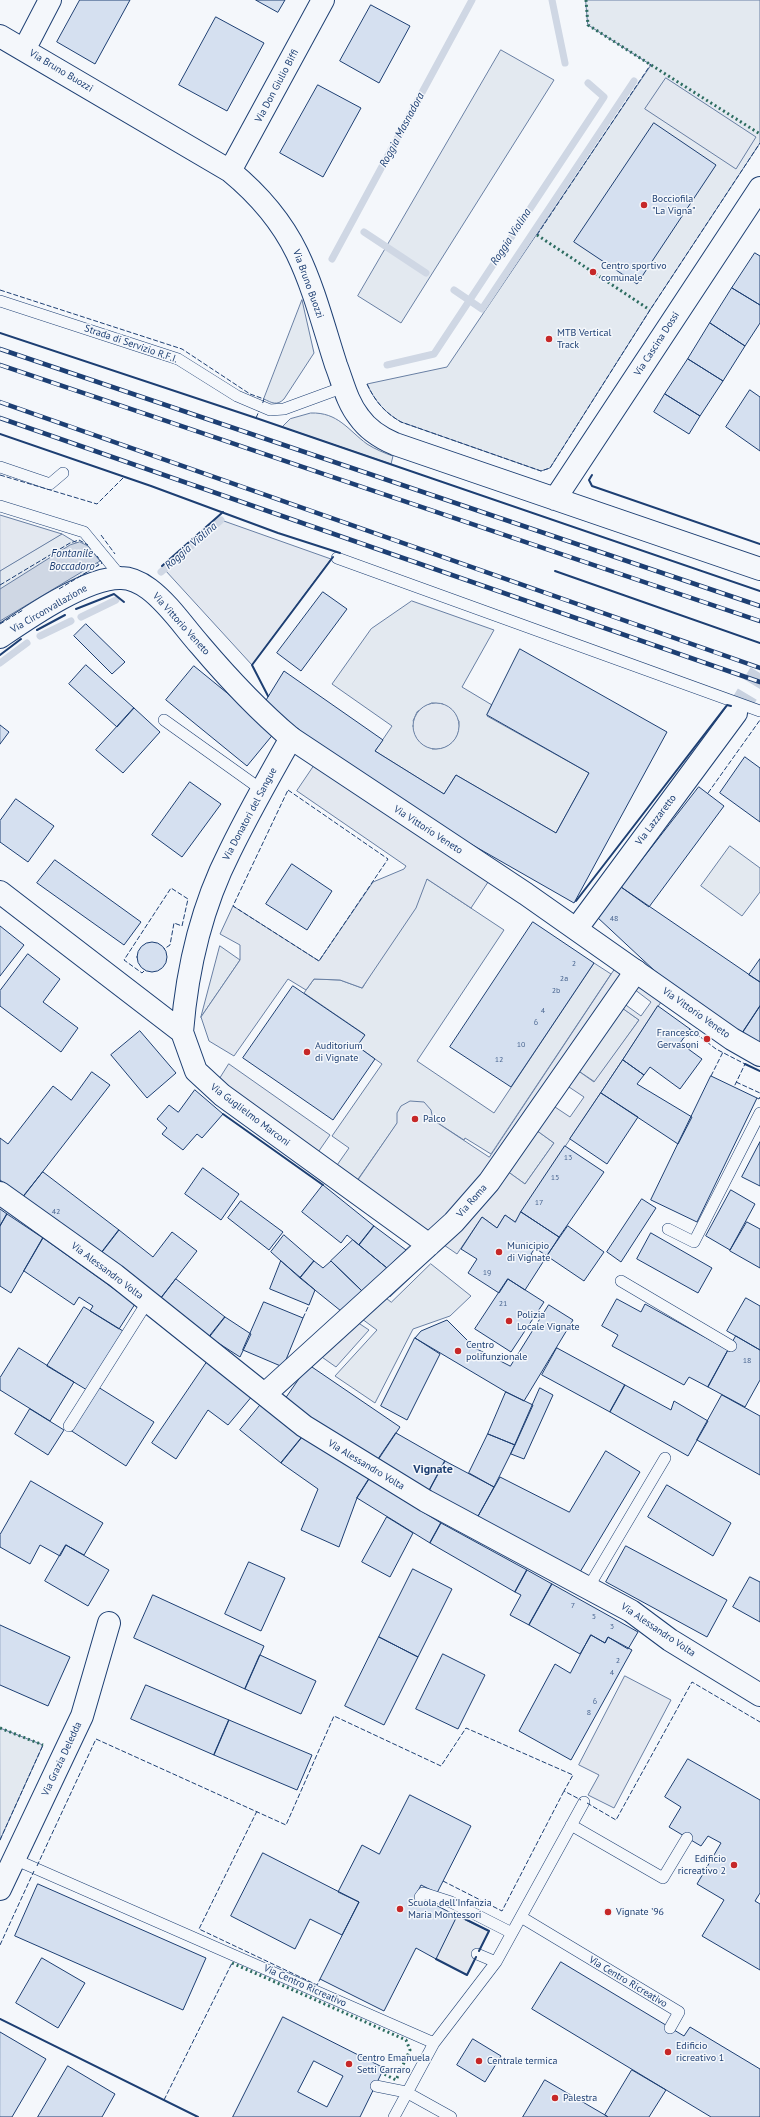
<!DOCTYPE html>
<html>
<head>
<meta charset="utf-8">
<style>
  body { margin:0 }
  canvas { display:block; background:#f4f7fb }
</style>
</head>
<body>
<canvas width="760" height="2117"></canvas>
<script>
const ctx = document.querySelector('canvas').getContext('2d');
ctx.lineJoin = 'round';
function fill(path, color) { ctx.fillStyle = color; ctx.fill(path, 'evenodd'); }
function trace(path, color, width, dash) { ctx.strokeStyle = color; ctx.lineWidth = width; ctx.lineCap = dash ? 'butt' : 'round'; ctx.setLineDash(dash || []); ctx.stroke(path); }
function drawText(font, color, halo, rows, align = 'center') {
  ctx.font = font + ' "PT Sans",sans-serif'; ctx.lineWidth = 3; ctx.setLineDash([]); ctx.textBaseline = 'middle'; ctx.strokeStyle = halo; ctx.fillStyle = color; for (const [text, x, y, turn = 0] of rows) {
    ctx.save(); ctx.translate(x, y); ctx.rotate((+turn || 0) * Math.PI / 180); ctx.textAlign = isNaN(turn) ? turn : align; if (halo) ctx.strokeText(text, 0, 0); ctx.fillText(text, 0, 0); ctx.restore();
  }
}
const green = new Path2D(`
  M586 0H760V143L650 310 550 468 541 471 401 422C384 412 375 401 367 384L447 367 651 65 588 25Z
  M501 50 554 80 401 323 358 296Z
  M302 300 314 353 284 399C277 406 272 403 264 399Z
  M311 413C338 412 348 430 367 444 375 449 384 453 393 456L391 464 282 427 290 419Z
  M62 534 85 548 99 565 0 624V571Z
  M412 601 494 630 462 687 492 705 487 716 589 773 556 833 456 775 444 794 375 751 392 726 332 684 371 629ZM432 703 443 704 459 721C459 739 450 749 432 749L413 721 417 712Z
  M730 846 760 868V892L742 916 701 886Z
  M427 879 504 930 417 1061 494 1113 594 963 611 974 491 1154 465 1138 464 1140 410 1105 356 1182 335 1168 349 1148 332 1136 382 1064 357 1046 364 1034 304 993 314 979 340 980 362 988Z
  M220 946 240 960 201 1017Z
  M621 1007 639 1020 595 1082 577 1070Z
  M536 1130 554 1143 525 1184 507 1171Z
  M431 1264 471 1296 450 1316 413 1329 375 1403 335 1376 377 1330 358 1316 382 1295 391 1302Z
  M0 1728 43 1745 0 1840Z`);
const parking = new Path2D(`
  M666 78 756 137 736 169 645 109Z
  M0 515 62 534 0 571Z
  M221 520 331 559 252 665 165 570Z
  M413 726a23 23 0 1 1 46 0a23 23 0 1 1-46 0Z
  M320 757 494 873 471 908 427 879 416 908 362 988 340 980 314 979 306 990 288 979 234 1056 209 1041 201 1017 240 960V945L220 934 233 906 319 961 373 882 404 869 406 866 297 791Z
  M621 960 667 993 515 1222 505 1215 497 1228 482 1217 457 1254 444 1245 390 1297 374 1280 418 1238 351 1190 397 1123V1113L401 1106 410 1101 424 1102 431 1110 433 1120 489 1157ZM634 989 651 1002 641 1016 623 1003ZM622 1008 639 1020 594 1082 577 1070ZM566 1085 584 1097 570 1117 552 1105ZM536 1130 554 1143 525 1184 507 1171Z
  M229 1064 330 1135 312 1161 214 1088Z
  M354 1320 369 1330 336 1367 319 1355Z
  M625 1676 671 1700 614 1808 588 1795 599 1775 579 1765Z
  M457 1916 489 1931 467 1975 436 1959Z`);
const water = new Path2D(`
  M80 542 88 546 100 561 0 621V589L70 545Z`);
const stream = new Path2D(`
  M552 0 565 63
  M364 232 426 273
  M332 259 472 0
  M454 290 482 309 634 81
  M387 365 434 354 604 97 588 83
  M161 572 221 520
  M81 617 116 600
  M40 636 71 621
  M0 663 27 643`);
const building = new Path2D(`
  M80 0H130L95 64 57 42Z
  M256 0H285L278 12Z
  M371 5 410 26 379 83 340 61Z
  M216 17 264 43 227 111 179 85Z
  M318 85 361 108 323 177 280 153Z
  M654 123 716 165 637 284 574 242Z
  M755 253 760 256V305L732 288Z
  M732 288 760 305V323L745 346 710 323Z
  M710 323 745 346 723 381 688 359Z
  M688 359 723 381 700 416 665 394Z
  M750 390 760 397V451L726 427Z
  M665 394 700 416 689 434 654 412Z
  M323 592 347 609 301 671 277 653Z
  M86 624 125 662 112 674 74 636Z
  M520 649 667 732 574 903 420 815 263 705 284 671 383 740 375 751 444 794 456 775 556 833 589 773 487 715Z
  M86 665 134 708 117 727 69 684Z
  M194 666 275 732 247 766 166 700Z
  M134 708 160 732 123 773 96 750Z
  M0 725 9 732 0 744Z
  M745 757 760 768V822L720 793Z
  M190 782 221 804 182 857 152 835Z
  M699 787 724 806 649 907 621 887Z
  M16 799 54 826 28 862 0 842V821Z
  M55 860 141 922 124 945 37 883Z
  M292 864 332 891 307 930 266 904Z
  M621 887 760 982V1006L741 1035 656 972 597 917Z
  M533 922 594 963 511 1087 450 1047Z
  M0 926 24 945 0 976Z
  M137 957a15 15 0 1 1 30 0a15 15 0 1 1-30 0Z
  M28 954 60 979 43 1002 78 1028 61 1052 0 1006V991Z
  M760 959V982L749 975Z
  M293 986 365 1035 357 1046 375 1059 333 1120 243 1058Z
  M658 1006 690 1029 680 1043 702 1059 680 1089 650 1067 644 1075 623 1060Z
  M760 1006V1045L741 1035Z
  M140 1031 176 1073 147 1098 111 1055Z
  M623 1060 644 1075 637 1084 692 1117 678 1144 601 1093Z
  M92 1072 110 1085 23 1197 0 1180V1138L8 1144 53 1086 71 1100Z
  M711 1076 757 1098 697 1222 651 1200Z
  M195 1090 223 1114 202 1138 197 1134 183 1150 162 1134 167 1128 157 1119 169 1105 178 1112Z
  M601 1093 638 1117 607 1164 570 1139Z
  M760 1142V1186L742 1177Z
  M565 1146 604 1172 559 1237 521 1212Z
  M203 1168 239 1194 221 1220 185 1194Z
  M43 1172 119 1230 99 1256 23 1197Z
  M323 1185 374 1226 359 1245 347 1235 341 1243 302 1212Z
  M731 1190 755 1204 730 1250 706 1236Z
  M642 1199 656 1208 621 1262 607 1252Z
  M241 1201 283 1232 269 1250 228 1218Z
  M0 1209 7 1214 0 1226Z
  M521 1212 559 1237 547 1256 535 1248 531 1254 543 1262 525 1290 508 1279 499 1293 468 1273 477 1259 461 1249 482 1217 497 1228 505 1215 515 1222Z
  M7 1214 43 1238 11 1293 0 1286V1226Z
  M747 1222 760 1229V1268L730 1251Z
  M374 1226 406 1250 387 1268 359 1245Z
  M568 1226 604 1252 584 1281 547 1256Z
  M119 1230 153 1257 172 1232 197 1251 158 1302 99 1256Z
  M651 1233 712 1268 698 1293 637 1259Z
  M284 1235 314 1261 300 1278 271 1252Z
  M43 1238 135 1304 119 1329 90 1311 93 1306 79 1297 74 1305 24 1271Z
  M353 1240 387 1268 362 1291 331 1261Z
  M281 1261 315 1290 309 1305 270 1289Z
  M314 1261 323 1268 331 1261 362 1291 341 1311 300 1278Z
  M176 1279 225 1317 207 1340 158 1302Z
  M508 1279 544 1302 511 1352 475 1329Z
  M746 1298 760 1306V1350L727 1331Z
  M617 1299 641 1312 645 1304 728 1350 708 1387 689 1377 684 1385 612 1346 618 1335 602 1326Z
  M264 1302 303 1318 283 1367 243 1350Z
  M549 1305 573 1320 524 1401 506 1392 415 1338 421 1331 447 1320 475 1348 510 1366Z
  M84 1307 123 1331 87 1390 47 1366Z
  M225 1317 251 1334 240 1357 209 1337Z
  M736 1336 760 1350V1380L745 1407 708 1387Z
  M415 1338 440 1354 407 1420 381 1406Z
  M19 1348 74 1382 50 1421 0 1390V1378Z
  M557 1348 625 1385 610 1412 542 1375Z
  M209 1359 253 1395 228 1425 208 1410 176 1459 152 1443Z
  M309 1365 400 1427 376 1463 284 1401Z
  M625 1385 671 1410 674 1401 708 1421 688 1456 610 1412Z
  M98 1387 154 1422 126 1466 70 1430Z
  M540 1388 553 1395 524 1459 511 1454Z
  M506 1392 533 1405 515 1445 488 1434Z
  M722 1395 760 1416V1475L697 1440Z
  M262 1403 303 1436 281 1463 240 1430Z
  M30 1409 64 1430 48 1455 15 1434Z
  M396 1433 445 1461 429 1491 377 1461Z
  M488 1434 515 1445 494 1487 469 1473Z
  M303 1436 369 1479 357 1498 339 1547 301 1530 318 1489 281 1463Z
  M606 1451 640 1472 580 1572 477 1518 500 1477 569 1512Z
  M445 1461 494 1487 477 1518 429 1491Z
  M369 1479 441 1523 430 1543 357 1498Z
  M31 1481 103 1523 84 1555 66 1545 60 1556 40 1545 30 1564 0 1547V1535Z
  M667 1485 731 1523 713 1556 648 1517Z
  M387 1517 413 1533 390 1577 362 1562Z
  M441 1523 527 1570 515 1592 430 1543Z
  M66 1545 109 1570 88 1606 45 1581Z
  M626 1546 727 1600 707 1637 606 1582Z
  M249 1562 285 1578 261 1631 225 1614Z
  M413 1569 452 1589 418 1657 379 1637Z
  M527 1570 552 1584 529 1625 510 1615 521 1595 515 1592Z
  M750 1577 760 1582V1622L733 1607Z
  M552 1584 638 1632 628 1649 608 1637 605 1643 591 1635 580 1654 529 1625Z
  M153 1595 264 1646 245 1689 134 1638Z
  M0 1625 70 1657 48 1706 0 1685Z
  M591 1635 605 1643 608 1637 632 1650 571 1760 519 1731 555 1664 570 1673Z
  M379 1637 418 1657 384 1725 345 1706Z
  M443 1654 485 1675 458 1729 416 1709Z
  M260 1655 316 1681 301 1714 245 1689Z
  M146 1685 229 1720 214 1755 131 1719Z
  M229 1720 312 1755 297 1790 214 1755Z
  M688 1759 760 1800V1893L755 1901 760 1904V1970L702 1936 724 1900 697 1884 721 1843 708 1836 701 1846 669 1827 681 1807 665 1797Z
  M410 1795 471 1826 437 1893 421 1885 416 1895 457 1916 436 1959 416 1948 384 2011 320 1979 359 1902 338 1892 362 1845 379 1854Z
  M263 1853 359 1902 342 1935 310 1919 295 1949 231 1916Z
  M38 1884 206 1958 183 2010 15 1936Z
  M42 1958 85 1983 58 2028 16 2003Z
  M561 1962 684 2036 690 2027 760 2069V2117H711L532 2009Z
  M283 2017 384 2068 360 2117H233ZM314 2061 343 2076 327 2107 298 2092Z
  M0 2032 46 2059 12 2117H0Z
  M473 2039 501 2056 485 2082 457 2065Z
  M68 2066 115 2094 102 2117H38Z
  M632 2070 666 2090 649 2117H608L605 2115Z
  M545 2080 605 2115 608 2117H523Z`);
const streetTunnel = new Path2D(`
  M736 713 760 673`);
const lane = new Path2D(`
  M0 301 178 359 237 396 270 410 284 409 344 387
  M0 467 50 484 63 473
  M0 506 84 532 122 578
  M337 558 760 711
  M164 720 262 790
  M668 1229 694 1242 760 1113
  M621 1281 731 1346
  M69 1426 148 1301
  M588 1588 665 1458
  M571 1825 663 1878 687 1838
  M14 1859 434 2043 496 1962 584 1802
  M420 1897 423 1893 451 1902 512 1933
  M521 1917 679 2012 670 2028
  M477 1954 496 1962
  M376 2086 406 2092 451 2117
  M394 2117 434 2043`);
const street = new Path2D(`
  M0 36 230 171C258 194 281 220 297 253 314 288 324 328 336 365 343 383 347 402 359 417 368 430 381 438 395 444L760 569
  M24 50 50 0
  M230 171 323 0
  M555 499 760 188
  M0 892 182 1032 196 1071 222 1095 429 1245
  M577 928 736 713
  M182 1032C187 970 202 906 230 851 249 812 270 775 291 738
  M0 1193 115 1275 304 1426 426 1501 631 1611 670 1640 760 1695
  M265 1394 454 1222 489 1182 636 971
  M0 1889 82 1716 109 1623`);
const secondary = new Path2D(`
  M0 637C28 618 87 577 121 578 132 578 141 583 149 589 169 604 184 627 200 645 228 678 258 710 291 738L526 894 732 1039 760 1055`);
const rail = new Path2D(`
  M0 349 760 606
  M0 365 760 621
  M0 402 760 668
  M0 418 760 682`);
const hedge = new Path2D(`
  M586 0 588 25 760 134
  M537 235 650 310
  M0 1728 43 1745
  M232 1963 406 2040 410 2050 396 2080 382 2073`);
const fence = new Path2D(`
  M537 235 651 64
  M0 290 182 349 250 394 264 399 262 405
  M367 384C375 401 384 412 401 422L541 471 550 468 650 310 760 143
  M256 418 259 411
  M0 475 97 504 125 476
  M101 535 115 554
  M0 585 70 543 79 540 88 545
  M59 589 102 563 97 556
  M0 624 23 610
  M288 790 388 859 319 961 233 906Z
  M708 793 760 720
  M144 971 142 973 124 960 171 888 188 899 182 926 174 923 170 945 164 949
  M690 1029 716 1049 745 1064 734 1087
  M711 1076 723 1052
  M736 1082 760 1093
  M757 1098 759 1099 760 1097
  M303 1318 309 1305
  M587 1803 616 1820 692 1682 760 1722
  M257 1811 199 1929 317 1985 320 1979
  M0 1840 43 1745
  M37 1866 96 1739 286 1825 334 1716 441 1766 466 1728 573 1775 564 1791 581 1800
  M443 1881 502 1911 564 1791
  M0 1945 34 1871
  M164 2100 232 1963`);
const wall = new Path2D(`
  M0 333 256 418 760 591
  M0 434 151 486 278 533 340 553
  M592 475 589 480 592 486 760 544
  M162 566 223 512
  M555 571 760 643
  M76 609 114 594 124 602
  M37 630 65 615
  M0 655 21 639
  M268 696 252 665 333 557
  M576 901 727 705 731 706
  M745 1064 760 1071
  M223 1114 323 1185
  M465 1919 489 1931 479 1951
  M436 1959 467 1975 476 1957
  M0 2019 198 2117`);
const markers = [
  [644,205,4,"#c62828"],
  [593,272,4,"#c62828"],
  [549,339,4,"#c62828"],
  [707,1039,4,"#c62828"],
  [307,1052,4,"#c62828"],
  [415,1119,4,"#c62828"],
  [499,1252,4,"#c62828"],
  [509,1321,4,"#c62828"],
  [458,1351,4,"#c62828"],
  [734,1865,4,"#c62828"],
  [400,1909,4,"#c62828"],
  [608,1912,4,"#c62828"],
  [668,2052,4,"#c62828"],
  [479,2061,4,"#c62828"],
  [349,2064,4,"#c62828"],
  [555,2098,4,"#c62828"]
];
const numberNames = [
  ["48",614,919],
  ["2",574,964],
  ["2a",564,979],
  ["2b",556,991],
  ["4",543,1011],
  ["6",536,1023],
  ["10",521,1045],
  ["12",499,1060],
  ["13",568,1158],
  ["15",555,1178],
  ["17",539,1203],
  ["42",56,1212],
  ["19",487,1273],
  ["21",503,1304],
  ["18",747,1361],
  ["7",573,1606],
  ["5",594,1617],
  ["3",612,1627],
  ["2",618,1661],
  ["4",612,1673],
  ["6",595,1702],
  ["8",589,1713]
];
const streetNames = [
  ["Via Bruno Buozzi",61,71,31],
  ["Via Don Giulio Biffi",277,86,-62],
  ["Via Bruno Buozzi",308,284,70],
  ["Strada di Servizio R.F.I.",131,344,19],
  ["Via Cascina Dossi",657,344,-57],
  ["Via Circonvallazione",49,609,-30],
  ["Via Vittorio Veneto",181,624,48],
  ["Via Donatori del Sangue",250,814,-62],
  ["Via Lazzaretto",656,820,-53],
  ["Via Vittorio Veneto",428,830,33],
  ["Via Vittorio Veneto",696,1013,35],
  ["Via Guglielmo Marconi",250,1115,37],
  ["Via Roma",472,1201,-49],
  ["Via Alessandro Volta",107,1271,37],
  ["Via Alessandro Volta",366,1465,31],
  ["Via Alessandro Volta",658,1630,34],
  ["Via Grazia Deledda",62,1759,-65],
  ["Via Centro Ricreativo",628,1982,31],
  ["Via Centro Ricreativo",305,1986,24]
];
const poiNames = [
  ["Bocciofila",652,199],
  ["\"La Vigna\"",652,211],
  ["Centro sportivo",601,266],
  ["comunale",601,278],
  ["MTB Vertical",557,333],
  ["Track",557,345],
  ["Francesco",699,1033,"right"],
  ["Gervasoni",699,1045,"right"],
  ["Auditorium",315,1046],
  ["di Vignate",315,1058],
  ["Palco",423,1119],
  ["Municipio",507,1246],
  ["di Vignate",507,1258],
  ["Polizia",517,1315],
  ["Locale Vignate",517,1327],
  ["Centro",466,1345],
  ["polifunzionale",466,1357],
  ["Edificio",726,1859,"right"],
  ["ricreativo 2",726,1871,"right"],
  ["Scuola dell'Infanzia",408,1903],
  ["Maria Montessori",408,1915],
  ["Vignate ’96",616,1912],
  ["Edificio",676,2046],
  ["ricreativo 1",676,2058],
  ["Centro Emanuela",357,2058],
  ["Setti Carraro",357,2070],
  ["Centrale termica",487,2061],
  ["Palestra",563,2098]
];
const waterNames = [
  ["Roggia Masnadora",402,130,-62],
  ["Roggia Violina",511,237,-57],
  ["Roggia Violina",191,546,-41],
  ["Fontanile",72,554],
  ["Boccadoro",72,567]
];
const quarterNames = [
  ["Vignate",433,1470]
];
fill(green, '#e3e9f0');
trace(green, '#687fa3', 1);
fill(parking, '#e3e8f0');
trace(parking, '#687fa3', 1);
fill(water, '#cfd7e4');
trace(water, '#687fa3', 1);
trace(stream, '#cfd7e4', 7);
fill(building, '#d5e0f0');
trace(building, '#1d3f73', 1);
trace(streetTunnel, '#c9d2e0', 22, [22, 11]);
trace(lane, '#1d3f73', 12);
trace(street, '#1d3f73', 24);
trace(secondary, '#1d3f73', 24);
trace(lane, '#f4f7fb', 11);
trace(street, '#f4f7fb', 22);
trace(secondary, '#f4f7fb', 22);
trace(rail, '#1d3f73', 4.5);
trace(rail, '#f4f7fb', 3, [9]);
trace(hedge, '#2c6c60', 3, [2, 3]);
trace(fence, '#1d3f73', 1, [5, 2]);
trace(wall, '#1d3f73', 2);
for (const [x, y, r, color] of markers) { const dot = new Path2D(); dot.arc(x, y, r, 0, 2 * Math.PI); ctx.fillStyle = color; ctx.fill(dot); trace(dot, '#f4f7fb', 1.5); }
drawText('8px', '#4b6792', null, numberNames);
drawText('10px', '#1d3f73', '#f4f7fb', streetNames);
drawText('10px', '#1d3f73', '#f4f7fb', poiNames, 'left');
drawText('italic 11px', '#1d3f73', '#f4f7fb', waterNames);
drawText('bold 12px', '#1d3f73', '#f4f7fb', quarterNames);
</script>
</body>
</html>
